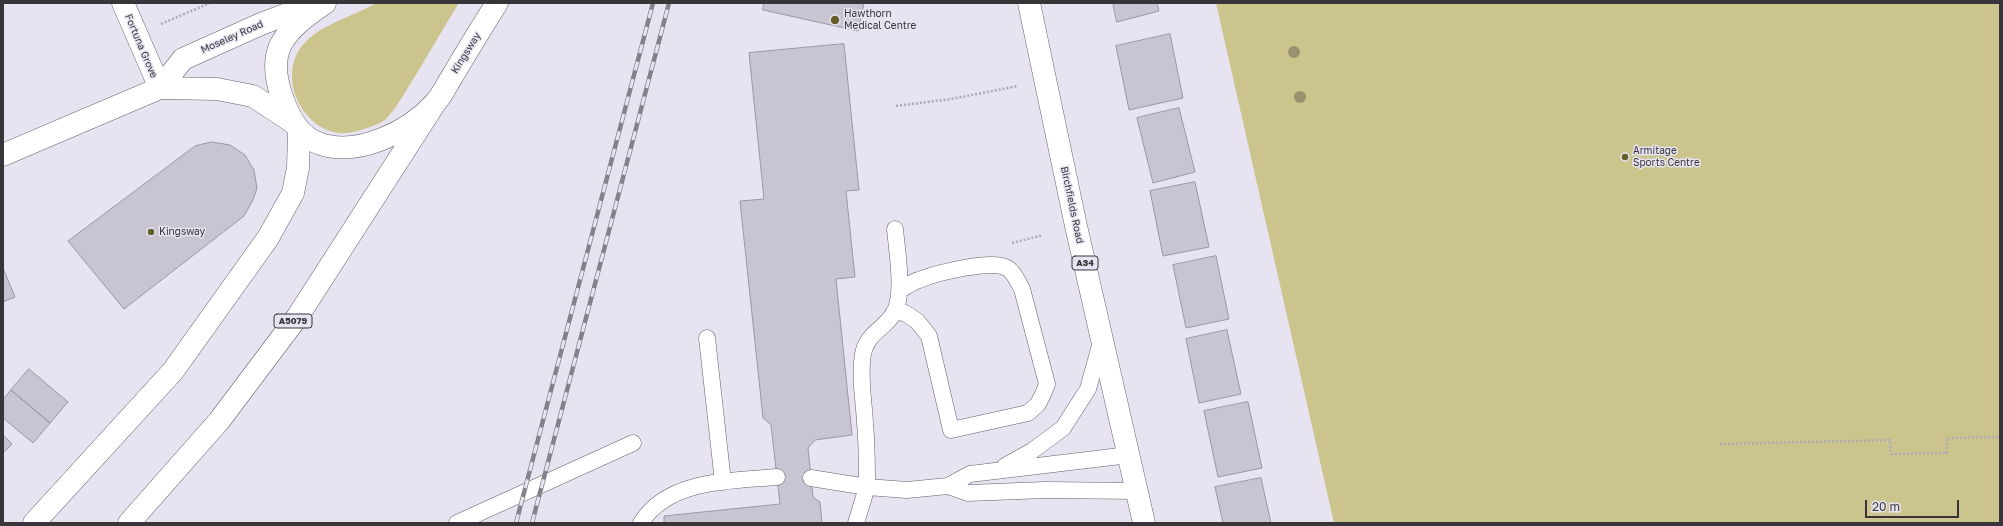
<!DOCTYPE html>
<html>
<head>
<meta charset="utf-8">
<style>
  body { margin:0 }
  #map { position:relative; width:2003px; height:526px; overflow:hidden; background:#e8e3f1; font-family:"Golos Text",sans-serif }
  canvas { display:block }
  .frame { position:absolute; inset:0; border:4px solid #37353a; pointer-events:none }
  .scale { position:absolute; left:1865px; top:500px; width:94px; height:18px; box-sizing:border-box; border:2px solid #37353a; border-top:0; padding-left:5px; font-size:12px; line-height:14px; white-space:nowrap; color:#37353a; -webkit-text-stroke:3px #e8e3f1; paint-order:stroke }
</style>
</head>
<body>
<div id="map">
<canvas width="2003" height="526"></canvas>
<div class="frame"></div>
<div class="scale">20 m</div>
</div>
<script>
const ctx = document.querySelector('canvas').getContext('2d');
ctx.lineJoin = 'round';
function fill(path, color) { ctx.fillStyle = color; ctx.fill(path, 'evenodd'); }
function trace(path, color, width, dash) { ctx.strokeStyle = color; ctx.lineWidth = width; ctx.lineCap = dash ? 'butt' : 'round'; ctx.setLineDash(dash || []); ctx.stroke(path); }
function drawText(font, color, halo, rows, align = 'center') {
  ctx.font = font + ' "Golos Text",sans-serif'; ctx.lineWidth = 3; ctx.setLineDash([]); ctx.textBaseline = 'middle'; ctx.strokeStyle = halo; ctx.fillStyle = color; for (const [text, x, y, turn = 0] of rows) {
    ctx.save(); ctx.translate(x, y); ctx.rotate((+turn || 0) * Math.PI / 180); ctx.textAlign = isNaN(turn) ? turn : align; if (halo) ctx.strokeText(text, 0, 0); ctx.fillText(text, 0, 0); ctx.restore();
  }
}
const green = new Path2D(`
  M376 3H459C442 30 426 59 409 86 402 97 395 110 386 119 381 123 371 127 364 129 356 132 346 134 338 133 302 127 280 81 299 50 314 26 353 17 376 3Z
  M1216 3H2000V523H1334Z`);
const building = new Path2D(`
  M764 3H864L858 31 763 10Z
  M1113 3H1157L1159 11 1117 22Z
  M1170 34 1183 98 1129 110 1116 46Z
  M844 44 859 190 846 191 855 277 836 279 852 435 815 440 808 448 813 497 820 502 822 523H664V516L780 504 771 425 763 418 740 201 764 199 749 53Z
  M1179 108 1195 172 1153 183 1137 118Z
  M212 142 230 145 245 155 254 170 257 188 253 200 244 216 124 309 68 241 195 146Z
  M1195 182 1209 247 1163 256 1150 191Z
  M1216 256 1229 319 1186 328 1173 265Z
  M3 268 15 297 3 302Z
  M1227 330 1241 394 1199 403 1186 339Z
  M29 369 68 402 50 423 11 390Z
  M11 390 50 423 33 443 3 418V400Z
  M1248 402 1262 468 1218 477 1204 411Z
  M3 435 12 444 3 453Z
  M1261 478 1271 523H1223L1215 487Z`);
const path = new Path2D(`
  M161 24 210 3
  M896 106 951 99 1018 86
  M1012 243 1043 235
  M1720 444 1890 440 1891 454 1947 453V438L2000 437`);
const service = new Path2D(`
  M895 229C897 251 904 292 895 311 887 328 867 332 863 354 859 376 864 401 865 423 867 444 867 466 867 487L907 490 948 486 968 493 1045 490 1137 491
  M894 312 905 313 917 321 929 336 951 430 1028 413 1038 404 1044 392 1047 384 1022 289C1018 282 1014 272 1007 268 992 259 936 273 919 280 912 282 906 287 900 290
  M707 338 723 482
  M1005 466 1032 451 1063 428 1088 389 1101 342
  M811 478 867 487 856 523
  M948 486 970 474 1129 455
  M457 523 633 443
  M641 523C668 479 732 481 777 477`);
const minor = new Path2D(`
  M123 3 160 88`);
const secondary = new Path2D(`
  M160 88 183 59 261 24 316 3
  M3 155 160 88 217 89 253 96 294 123`);
const primary = new Path2D(`
  M325 3C309 14 291 26 281 44 273 60 276 80 282 97 288 115 298 136 318 143 356 158 409 132 435 103 442 96 447 84 453 75 467 51 482 27 497 3
  M34 523 173 371 268 238 293 193 298 168 299 130
  M129 523 219 421 298 316 435 103`);
const trunk = new Path2D(`
  M1029 3 1076 226 1144 523`);
const rail = new Path2D(`
  M516 523 653 3
  M532 523 669 3`);
const trees = [
  [1294,52],
  [1300,97]
];
const markers = [
  [835,20,5,"#645d2a"],
  [1625,157,4,"#645d2a"],
  [151,232,4,"#645d2a"]
];
const shields = [
  [1085,263,26],
  [293,321,38]
];
const shieldNames = [
  ["A34",1085,263],
  ["A5079",293,321]
];
const poiNames = [
  ["Hawthorn",844,14],
  ["Medical Centre",844,26],
  ["Armitage",1633,151],
  ["Sports Centre",1633,163],
  ["Kingsway",159,232]
];
const streetNames = [
  ["Moseley Road",232,37,-24],
  ["Fortuna Grove",141,46,67],
  ["Kingsway",466,53,-58],
  ["Birchfields Road",1072,205,78]
];
fill(green, '#cbc58d');
fill(building, '#c9c4d1');
trace(building, '#9b96a3', 1);
trace(service, '#625e6a', 17);
trace(minor, '#625e6a', 23);
trace(secondary, '#625e6a', 23);
trace(primary, '#625e6a', 23);
trace(trunk, '#625e6a', 23);
trace(path, '#ada9b5', 2.5, [2, 2]);
trace(service, '#fff', 16);
trace(minor, '#fff', 22);
trace(secondary, '#fff', 22);
trace(primary, '#fff', 22);
trace(trunk, '#fff', 22);
trace(rail, '#84818a', 4.5);
trace(rail, '#e8e3f1', 3, [9]);
ctx.fillStyle = '#99926c';
for (const [x, y] of trees) { ctx.beginPath(); ctx.arc(x, y, 6, 0, 2 * Math.PI); ctx.fill(); }
for (const [x, y, r, color] of markers) { const dot = new Path2D(); dot.arc(x, y, r, 0, 2 * Math.PI); ctx.fillStyle = color; ctx.fill(dot); trace(dot, '#e8e3f1', 1.5); }
for (const [x, y, w] of shields) { const box = new Path2D(); box.roundRect(x - w / 2, y - 7, w, 14, 3); ctx.fillStyle = '#e8e3f1'; ctx.fill(box); trace(box, '#37353a', 1); }
drawText('bold 9px', '#37353a', null, shieldNames);
drawText('10px', '#37353a', '#e8e3f1', poiNames, 'left');
drawText('10px', '#37353a', '#e8e3f1', streetNames);
</script>
</body>
</html>
